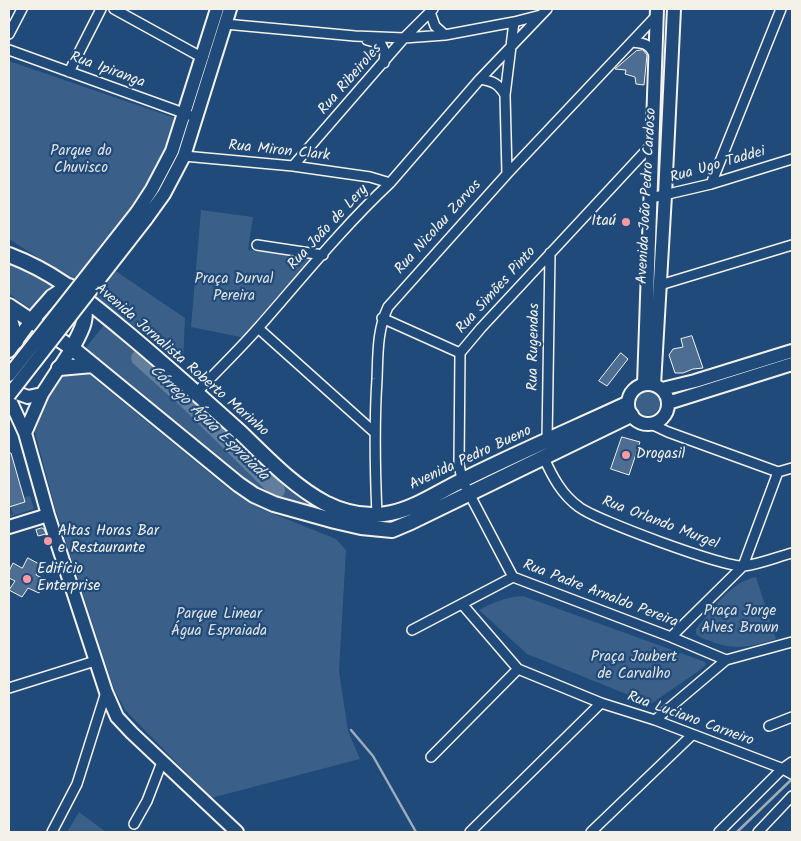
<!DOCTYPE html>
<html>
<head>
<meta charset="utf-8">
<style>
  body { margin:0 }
  #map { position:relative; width:801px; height:841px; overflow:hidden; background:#1f4a7a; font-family:Kalam,sans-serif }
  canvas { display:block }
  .frame { position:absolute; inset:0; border:10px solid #f4f1e8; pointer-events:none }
</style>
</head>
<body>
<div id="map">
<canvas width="801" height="841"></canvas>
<div class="frame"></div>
</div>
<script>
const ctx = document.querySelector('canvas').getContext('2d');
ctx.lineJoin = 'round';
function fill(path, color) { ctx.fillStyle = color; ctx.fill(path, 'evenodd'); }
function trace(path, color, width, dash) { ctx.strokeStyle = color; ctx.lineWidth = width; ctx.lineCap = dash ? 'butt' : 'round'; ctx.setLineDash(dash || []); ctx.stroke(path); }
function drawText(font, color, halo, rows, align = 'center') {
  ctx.font = font + ' Kalam,sans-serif'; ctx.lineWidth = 4.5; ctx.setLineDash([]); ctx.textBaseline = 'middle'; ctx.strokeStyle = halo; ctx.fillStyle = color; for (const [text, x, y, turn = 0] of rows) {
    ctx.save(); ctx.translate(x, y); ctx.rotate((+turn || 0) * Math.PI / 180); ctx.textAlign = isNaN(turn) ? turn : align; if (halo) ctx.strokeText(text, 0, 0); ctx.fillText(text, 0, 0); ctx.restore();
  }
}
const green = new Path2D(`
  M9 61 178 119 151 187 95 257 185 318 183 364 76 282 9 239Z
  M201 210 253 217 248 250 311 258 245 338 191 327Z
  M9 264 39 275 54 285 34 311 9 294Z
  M104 325 143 352 136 363 198 418 272 494 281 486 266 472 267 468 324 514 278 499 252 485 84 350Z
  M85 371 230 490 259 508 336 539 346 550 339 671 348 731 360 759 211 798 125 710 114 689 55 508 33 425 63 374Z
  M636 403a12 12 0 1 1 24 0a12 12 0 1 1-24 0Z
  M30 496 34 509 9 517V515L13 514 10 506 25 502 24 497Z
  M756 577 776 639C750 647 735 651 710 641 705 639 700 638 696 634V629C712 610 730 582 756 577Z
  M523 596 700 660 705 662 706 665 700 670 651 704 527 654 479 610C494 602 506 597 523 596Z
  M79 812 106 832H67Z`);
const stream = new Path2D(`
  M351 730 373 756 416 832
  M737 832 792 779`);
const river = new Path2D(`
  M139 358 187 401 277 490`);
const building = new Path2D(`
  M643 50 647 55 644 85 636 84 635 77 625 74 626 70 615 69 636 51Z
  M692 336 703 368 693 369 683 373H675L669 355 673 349 683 347 681 339Z
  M621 353 628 359 607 386 599 381Z
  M622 437 640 442 629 475 611 469Z
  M9 453H11L25 502 9 507Z
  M42 528 44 529 46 534 38 536 36 530Z
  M28 558 41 565 36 575 46 580 39 593 28 588 22 597 9 590 15 581 9 578V571L13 563 22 568Z`);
const street = new Path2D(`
  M114 9 203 58
  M430 12 435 26 445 35
  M225 24 355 36 404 38 445 35 514 22 541 15
  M9 34 22 9
  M367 40 381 44 385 52 384 63
  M632 42C645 43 649 44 655 56
  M9 50 189 115
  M69 72 101 9
  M480 79C493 81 499 84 505 95
  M652 144 481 328 460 353 459 464 462 480 513 577 671 637 726 660 792 642
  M184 156 293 166 370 177 390 183
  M293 166 404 38 433 9
  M507 174 505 95 514 22
  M711 184 781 9
  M651 198 711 184 792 159
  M257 245 323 255
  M660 285 792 245
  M382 318 460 353
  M258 328 374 432
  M196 393C217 371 239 350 259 327 302 278 343 227 390 183L480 79 547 9
  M651 424 668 432 778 472 792 468
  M547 441 550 253
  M544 458C552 476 562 495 579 507 596 520 725 568 744 566 760 564 777 557 792 553
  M377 515C375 470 374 425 377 379 378 355 377 330 388 307L507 174 657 15
  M462 604 518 669 601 703 655 720 781 768 792 774
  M412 630 513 577
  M671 637 743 566 778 472
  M9 688 95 661
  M655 720 726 660
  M769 726 792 717
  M431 757 518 669
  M134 824 147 801 162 762
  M52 832 77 784 106 692
  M470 832 601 703
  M591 832 692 735
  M719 832 782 769 792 762
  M758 832 792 796`);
const secondary = new Path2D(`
  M137 212 152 189 172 151 217 9
  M146 219 164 194 184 156 230 9
  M9 351 31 321
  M628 404a20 20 0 1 1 40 0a20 20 0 1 1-40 0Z
  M644 384 657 9
  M654 385 665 195 674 9
  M662 389 695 381 792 351
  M9 390 28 397 42 394
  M9 398 25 433 48 515 106 692 117 717 132 733 237 832
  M668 403 792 364
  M25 433 42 394 72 348
  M9 527 48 515`);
const primary = new Path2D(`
  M9 255C56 273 83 297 122 329 162 362 202 398 241 433 267 458 293 486 325 503 345 513 369 518 391 513 416 508 440 491 463 480 517 453 573 429 627 404
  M9 306 72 348 238 484 254 495 274 504 335 521 361 527 392 530 411 522 631 415
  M9 316 16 341
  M31 321 52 297 69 286
  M72 348C83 328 88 320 83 297
  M59 368 93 365`);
const secondaryBridge = new Path2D(`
  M9 375 137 212
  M9 395 146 219`);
const markers = [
  [626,222,5,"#ff9aa2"],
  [626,455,5,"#ff9aa2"],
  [48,541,5,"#ff9aa2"],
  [27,579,5,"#ff9aa2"]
];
const streetNames = [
  ["Rua Ipiranga",107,71,20],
  ["Rua Ribeiroles",351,80,-49],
  ["Rua Miron Clark",279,152,6],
  ["Rua Ugo Taddei",718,166,-16],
  ["Avenida João Pedro Cardoso",648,196,-87],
  ["Rua João de Lery",329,228,-47],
  ["Rua Nicolau Zarvos",439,228,-48],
  ["Rua Simões Pinto",497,291,-48],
  ["Rua Rugendas",535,347,-89],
  ["Avenida Jornalista Roberto Marinho",181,361,41],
  ["Avenida Pedro Bueno",471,459,-25],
  ["Rua Orlando Murgel",660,524,21],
  ["Rua Padre Arnaldo Pereira",600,595,21],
  ["Rua Luciano Carneiro",690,720,20]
];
const parkNames = [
  ["Parque do",81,152],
  ["Chuvisco",81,169],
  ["Praça Durval",234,280],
  ["Pereira",234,297],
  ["Praça Jorge",740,612],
  ["Alves Brown",740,629],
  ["Parque Linear",219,615],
  ["Água Espraiada",219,632],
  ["Praça Joubert",634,658],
  ["de Carvalho",634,675]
];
const poiNames = [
  ["Itaú",616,222,"right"],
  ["Drogasil",636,455],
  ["Altas Horas Bar",58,532],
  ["e Restaurante",58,549],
  ["Edifício",37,570],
  ["Enterprise",37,587]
];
const waterNames = [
  ["Córrego Água Espraiada",208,424,44]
];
fill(green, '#3a5f88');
trace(stream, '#9cacbb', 2.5);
trace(river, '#627e9d', 16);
fill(building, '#4d6e92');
trace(building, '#f4f1e8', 1);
trace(street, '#f4f1e8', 12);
trace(secondary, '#f4f1e8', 16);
trace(primary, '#f4f1e8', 18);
trace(street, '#1f4a7a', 9);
trace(secondary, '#1f4a7a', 12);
trace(primary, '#1f4a7a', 14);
trace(secondaryBridge, '#f4f1e8', 16, []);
trace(secondaryBridge, '#1f4a7a', 12);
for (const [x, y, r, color] of markers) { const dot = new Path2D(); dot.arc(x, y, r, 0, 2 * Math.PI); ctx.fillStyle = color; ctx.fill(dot); trace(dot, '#1f4a7a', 2); }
drawText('15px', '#f4f1e8', '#1f4a7a', streetNames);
drawText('15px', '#e1e2de', '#1f4a7a', parkNames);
drawText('15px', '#f4f1e8', '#1f4a7a', poiNames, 'left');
drawText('italic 16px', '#dee0dd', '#1f4a7a', waterNames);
</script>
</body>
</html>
